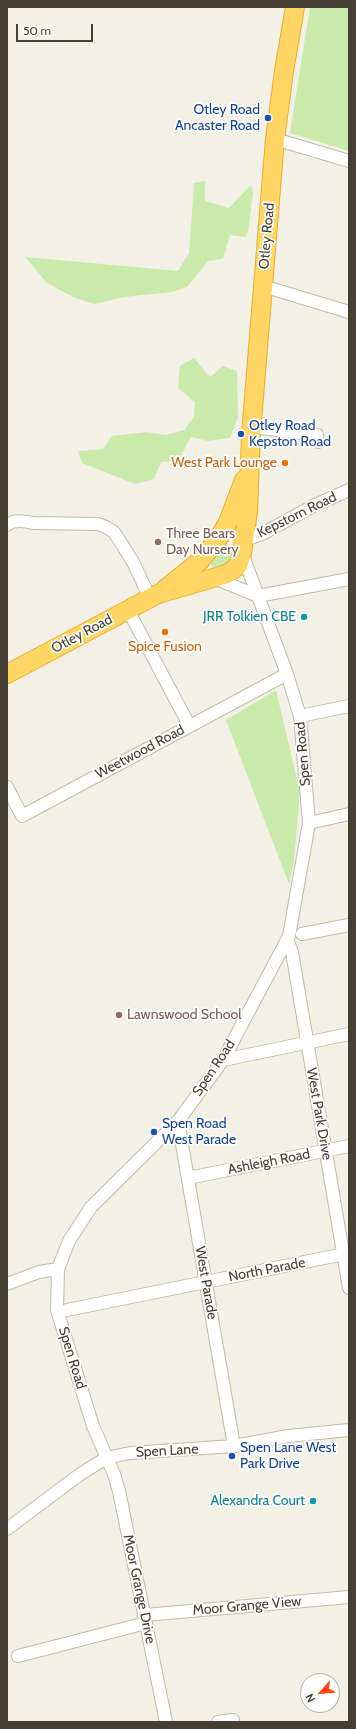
<!DOCTYPE html>
<html>
<head>
<meta charset="utf-8">
<style>
  body { margin:0 }
  #map { position:relative; width:356px; height:1729px; overflow:hidden; background:#f3f0e5; font-family:Cabin,sans-serif }
  canvas { display:block }
  .frame { position:absolute; inset:0; border:8px solid #464034; pointer-events:none }
  .north { position:absolute; left:300px; top:1673px; width:40px; height:40px; box-sizing:border-box; background:#fff; border:1px solid #b5b3ae; border-radius:50%; rotate:243deg; font-size:11px; font-weight:700; line-height:16px; text-align:center; color:#464034 }
  .north::after { content:''; display:block; margin:auto; width:14px; height:18px; background:#ff4510; clip-path:polygon(50% 0,100% 100%,50% 72%,0 100%) }
  .scale { position:absolute; left:16px; top:24px; width:77px; height:18px; box-sizing:border-box; border:2px solid #464034; border-top:0; padding-left:5px; font-size:12px; line-height:14px; white-space:nowrap; color:#464034; -webkit-text-stroke:3px #fff; paint-order:stroke }
</style>
</head>
<body>
<div id="map">
<canvas width="356" height="1729"></canvas>
<div class="frame"></div>
<div class="north">N</div>
<div class="scale">50 m</div>
</div>
<script>
const ctx = document.querySelector('canvas').getContext('2d');
ctx.lineJoin = 'round';
function fill(path, color) { ctx.fillStyle = color; ctx.fill(path, 'evenodd'); }
function trace(path, color, width, dash) { ctx.strokeStyle = color; ctx.lineWidth = width; ctx.lineCap = dash ? 'butt' : 'round'; ctx.setLineDash(dash || []); ctx.stroke(path); }
function drawText(font, color, halo, rows, align = 'center') {
  ctx.font = font + ' Cabin,sans-serif'; ctx.lineWidth = 3.5; ctx.setLineDash([]); ctx.textBaseline = 'middle'; ctx.strokeStyle = halo; ctx.fillStyle = color; for (const [text, x, y, turn = 0] of rows) {
    ctx.save(); ctx.translate(x, y); ctx.rotate((+turn || 0) * Math.PI / 180); ctx.textAlign = isNaN(turn) ? turn : align; if (halo) ctx.strokeText(text, 0, 0); ctx.fillText(text, 0, 0); ctx.restore();
  }
}
const green = new Path2D(`
  M310 7H349V151L290 133Z
  M205 181V201L229 208 251 185 253 193 248 232 245 237 230 235 223 259 208 261 187 287 172 292 124 297 94 304 73 297 47 283 25 257 178 271 189 253 194 183Z
  M194 358 210 377 223 366 237 371 238 417 230 438 208 441 191 437 178 461 161 462 154 479 135 484 82 463 78 451 103 449 112 436 146 432 166 435 184 430 194 417 195 402 178 388 180 366Z
  M227 543 232 548C233 562 227 567 215 570 205 559 213 554 220 544Z
  M276 690 300 792 294 861 289 884 226 720Z`);
const minor = new Path2D(`
  M275 139 349 161
  M263 286 349 312
  M252 427 317 435 318 442
  M7 525C14 519 25 521 33 523L98 524 106 527 114 532 133 562 150 598
  M244 540 262 534 315 505 349 490
  M214 578 258 596
  M258 596 349 579
  M128 610 189 725
  M300 716 349 706
  M7 787 22 816 287 674
  M309 823 349 814
  M302 934 349 925
  M287 940 292 952 349 1288
  M223 1060 349 1034
  M178 1121 234 1446
  M188 1178 349 1146
  M7 1284 39 1272 58 1269
  M67 1310 349 1253
  M7 1529 79 1475 106 1458 130 1453 234 1446 288 1436 349 1430
  M145 1615 349 1597
  M18 1656 146 1623
  M166 1722 119 1491 114 1474 93 1426 57 1310 58 1269 69 1241 91 1207 178 1121 223 1060 289 936 309 823 300 716 287 674 242 553
  M218 1722 233 1720`);
const highway = new Path2D(`
  M165 589 200 561 220 536 228 522 244 480
  M7 674 158 594 227 574 238 566 242 553 248 512 251 434 275 139 284 71 295 7`);
const markers = [
  [268,118,4,"#1a4fb4"],
  [241,434,4,"#1a4fb4"],
  [285,463,4,"#e8710a"],
  [158,542,4,"#8d6e63"],
  [304,617,4,"#0f9aa8"],
  [165,632,4,"#e8710a"],
  [119,1015,4,"#8d6e63"],
  [154,1132,4,"#1a4fb4"],
  [232,1456,4,"#1a4fb4"],
  [313,1501,4,"#0f9aa8"]
];
const transitNames = [
  ["Otley Road",260,110,"right"],
  ["Ancaster Road",260,126,"right"],
  ["Otley Road",249,426],
  ["Kepston Road",249,442],
  ["Spen Road",162,1124],
  ["West Parade",162,1140],
  ["Spen Lane West",240,1448],
  ["Park Drive",240,1464]
];
const streetNames = [
  ["Otley Road",267,236,-85],
  ["Kepstorn Road",297,515,-26],
  ["Otley Road",82,634,-28],
  ["Weetwood Road",140,752,-28],
  ["Spen Road",303,754,-95],
  ["Spen Road",214,1068,-56],
  ["West Park Drive",319,1114,80],
  ["Ashleigh Road",269,1162,-11],
  ["North Parade",267,1270,-11],
  ["West Parade",206,1283,80],
  ["Spen Road",72,1358,73],
  ["Spen Lane",167,1451,-3],
  ["Moor Grange Drive",139,1589,78],
  ["Moor Grange View",247,1606,-5]
];
const foodNames = [
  ["West Park Lounge",277,463],
  ["Spice Fusion",165,647,"center"]
];
const educationNames = [
  ["Three Bears",166,534],
  ["Day Nursery",166,550],
  ["Lawnswood School",127,1015]
];
const cultureNames = [
  ["JRR Tolkien CBE",296,617],
  ["Alexandra Court",305,1501]
];
fill(green, '#c9eaab');
trace(minor, '#c2bbaa', 14);
trace(highway, '#e5ae2d', 20);
trace(minor, '#fff', 12);
trace(highway, '#ffd664', 18);
for (const [x, y, r, color] of markers) { const dot = new Path2D(); dot.arc(x, y, r, 0, 2 * Math.PI); ctx.fillStyle = color; ctx.fill(dot); trace(dot, '#fff', 1.5); }
drawText('14px', '#164399', '#fff', transitNames, 'left');
drawText('14px', '#464034', '#fff', streetNames);
drawText('14px', '#c56008', '#fff', foodNames, 'right');
drawText('14px', '#785e54', '#fff', educationNames, 'left');
drawText('14px', '#0d838f', '#fff', cultureNames, 'right');
</script>
</body>
</html>
